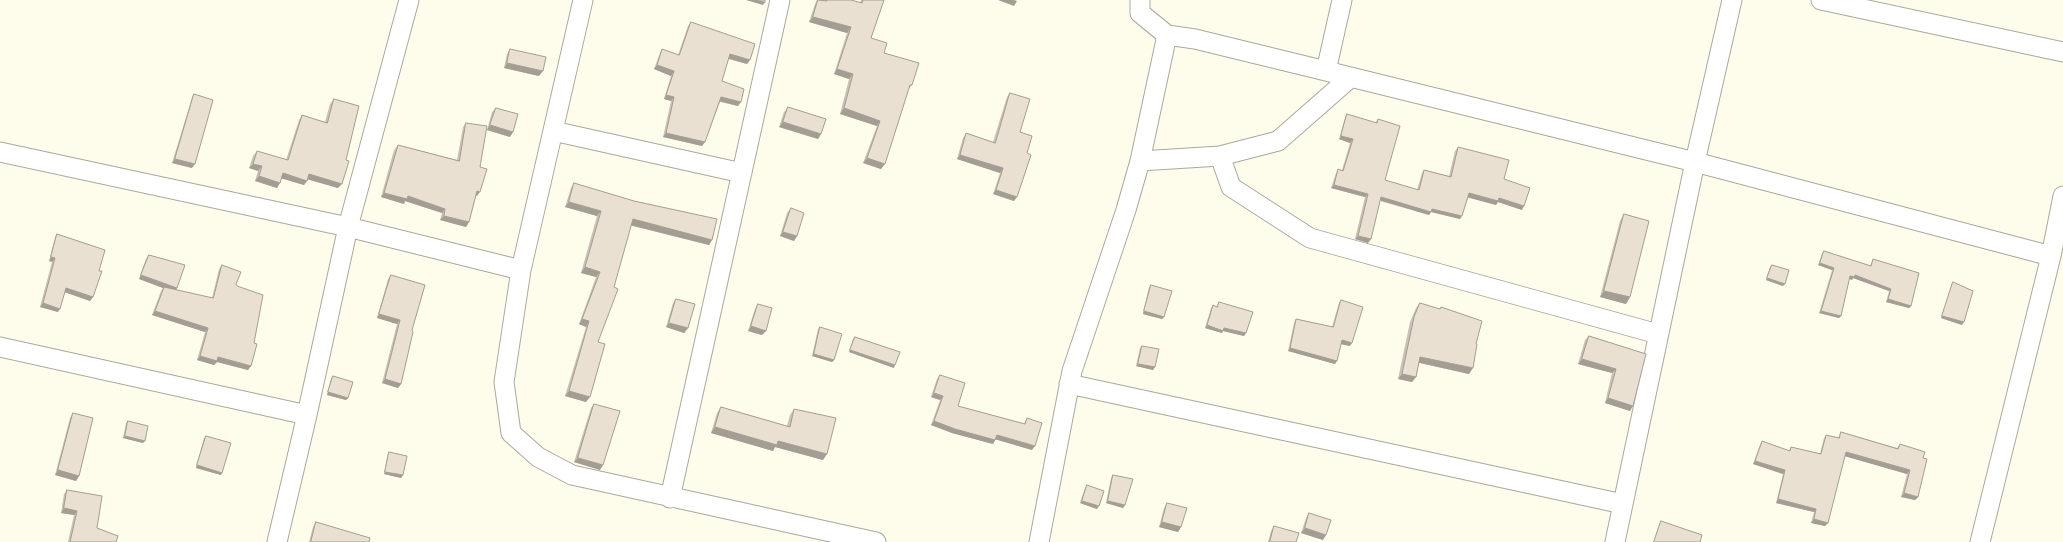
<!DOCTYPE html>
<html>
<head>
<meta charset="utf-8">
<style>
  body { margin:0 }
  canvas { display:block; background:#fefdec }
</style>
</head>
<body>
<canvas width="2063" height="542"></canvas>
<script>
const ctx = document.querySelector('canvas').getContext('2d');
ctx.lineJoin = 'round';
function trace(path, color, width, dash) { ctx.strokeStyle = color; ctx.lineWidth = width; ctx.lineCap = dash ? 'butt' : 'round'; ctx.setLineDash(dash || []); ctx.stroke(path); }
function fill(path, color) { ctx.fillStyle = color; ctx.fill(path, 'evenodd'); }
const minor = new Path2D(`
  M583 0 521 270 504 382 511 433 538 457 572 475 876 542
  M1140 0V13L1167 35 1195 39 1326 71 1695 162 2051 256
  M1821 0 2063 52
  M1326 71 1342 0
  M553 131 742 173
  M0 152 348 227 521 270
  M1220 156 1231 187 1310 238 1658 334
  M1140 161 1167 35
  M0 347 307 415
  M1069 384 1623 504
  M670 498 780 0
  M277 542 307 415 348 227 409 0
  M1039 542 1072 371 1126 210 1140 161 1220 156 1278 141 1351 77
  M1615 542 1695 162 1732 0
  M1980 542 2051 256 2063 196`);
const wall = new Path2D(`
  M817 0H851L860 3 861 0H884L871 38 912 85 908 90 881 169 863 163 877 126 840 114 849 79 834 74 847 33 809 22 815 4Z
  M691 22 750 60 747 64 728 59 722 81 738 106 720 102 705 142 702 146 663 137 671 101 664 99 671 76 654 69 660 53 662 49 678 55 688 26Z
  M510 49 539 76 504 68 507 54Z
  M1010 93 1020 132 1027 153 1014 201 993 194 1000 173 957 159 963 138 966 133 993 142 1007 97Z
  M194 94 192 168 172 163 192 98Z
  M334 99 338 188 308 179 304 185 281 178 277 188 255 181 258 171 249 168 253 156 257 151 286 160 299 120 302 115 325 122 330 104Z
  M788 107 821 134 818 139 779 127 784 112Z
  M496 108 510 137 487 130 492 112Z
  M1347 114 1375 123 1378 119 1385 180 1417 190 1422 173 1424 170 1449 176 1455 151 1458 147 1504 179 1522 210 1498 202 1496 205 1468 197 1460 219 1431 212 1429 215 1380 201 1368 243 1355 239 1365 197 1331 188 1336 173 1338 169 1342 170 1350 143 1339 139 1345 118Z
  M466 123 480 167 477 196H476L469 222 466 227 440 220 442 213 405 201 404 204 381 197 394 150 398 145 457 160 463 127Z
  M574 183 712 240 709 245 631 225 598 342 586 402 565 396 586 327 579 324 596 277 581 273 597 216 565 207 571 188Z
  M791 208 797 236 794 241 780 236 787 213Z
  M1624 214 1630 297 1626 304 1600 297 1620 221Z
  M57 234 99 271 93 297 90 301 65 292 58 312 40 307 52 262 49 261 55 238Z
  M1824 251 1870 266 1873 259 1911 306 1909 308 1886 302 1889 291 1853 278 1852 280 1849 279 1841 316 1839 318 1819 313 1832 270 1818 265 1822 254Z
  M149 255 177 288 176 290 212 298 219 269 222 265 236 284 254 343 251 366 248 370 217 362 214 365 197 360 205 332 152 315 161 291 163 288 139 279 146 259Z
  M1772 265 1783 286 1766 280 1770 267Z
  M391 275 412 330 401 384 398 388 382 383 397 324 377 318 388 279Z
  M1953 282 1962 325 1941 318Z
  M1151 285 1164 317 1162 319 1143 314 1149 287Z
  M676 299 688 328 684 333 666 327 673 303Z
  M1341 300 1350 346 1341 344 1335 364 1288 351 1294 323 1296 319 1332 327 1339 303Z
  M1219 302 1246 333 1244 336 1223 331 1222 333 1205 328 1211 308 1213 305 1216 307Z
  M1420 303 1439 309 1441 307 1476 344 1469 374 1419 363 1416 377 1412 382 1398 379 1410 322 1416 308Z
  M758 304 766 331 762 335 748 331 755 309Z
  M820 327 834 360 832 362 812 356 818 329Z
  M1589 336 1646 354 1630 411 1605 403 1612 373 1578 364 1585 340Z
  M855 337 894 368 849 352 853 339Z
  M1142 346 1155 367 1153 370 1136 366 1140 348Z
  M940 375 958 406 1024 424 1027 418 1032 450 996 439 993 444 952 433 931 425 940 400 931 397 937 379Z
  M333 376 348 398 346 400 327 395 331 379Z
  M594 404 600 470 574 462 591 408Z
  M721 407 787 426 790 415 794 409 823 460 775 447 773 451 711 433 717 413Z
  M73 413 79 476 76 481 55 475 70 418Z
  M128 421 143 443 123 438 126 423Z
  M1841 432 1897 448 1900 444 1923 458 1918 497 1915 500 1901 497 1907 474 1845 456 1825 526 1811 523 1814 512 1776 503 1783 474 1753 464 1760 445 1762 441 1789 451 1791 447 1820 454 1824 438 1826 435 1838 438Z
  M206 436 221 475 196 468 204 438Z
  M389 452 403 475 401 478 384 474 388 454Z
  M1113 475 1125 505 1123 508 1106 503 1111 478Z
  M1087 485 1097 509 1080 503 1085 488Z
  M67 490 97 528 116 542H68L74 515 61 513 64 494Z
  M1167 503 1181 527 1178 532 1159 527 1164 508Z
  M1309 513 1323 540 1301 533 1306 518Z
  M1661 521 1700 542H1654L1660 523Z
  M316 522 369 542H309L313 527Z
  M1274 526 1296 542H1268L1271 531Z`);
const shadedWall = new Path2D(`
  M746 0H756L765 2 763 5Z
  M998 0H1014L1017 1 1014 6Z
  M813 17 851 27 847 33 809 22Z
  M730 54 750 60 747 64 727 58Z
  M507 63 543 71 539 76 504 68Z
  M657 65 674 71 671 76 654 69Z
  M837 69 853 74 849 79 834 74Z
  M666 95 674 97 671 101 664 99Z
  M721 97 741 102 738 106 719 101Z
  M844 108 880 121 877 126 840 114Z
  M783 122 821 134 818 139 779 127Z
  M490 125 513 132 510 137 487 130Z
  M666 133 705 142 702 146 663 137Z
  M1341 136 1353 139 1350 143 1339 139Z
  M960 155 1003 168 1000 173 957 159Z
  M867 158 885 164 881 169 863 163Z
  M175 159 195 164 192 168 172 163Z
  M253 164 262 166 258 171 249 168Z
  M283 173 307 181 304 185 280 178Z
  M309 174 342 184 338 188 306 179Z
  M259 176 280 183 277 188 255 181Z
  M1334 185 1368 194 1365 197 1331 188Z
  M996 190 1017 197 1014 201 993 194Z
  M477 191 480 192 477 196 474 195Z
  M384 193 408 196 445 209 442 213 405 201 404 204 381 197Z
  M1469 193 1499 198 1524 206 1522 210 1498 202 1496 205 1466 197Z
  M1381 197 1432 209 1462 216 1460 219 1431 212 1429 215 1379 200Z
  M569 202 601 211 597 216 565 207Z
  M444 216 469 222 466 227 440 220Z
  M633 219 712 240 709 245 629 225Z
  M783 232 797 236 794 241 780 236Z
  M1358 236 1371 239 1368 243 1355 239Z
  M51 257 55 258 52 262 49 261Z
  M1820 263 1834 268 1832 270 1818 265Z
  M585 267 600 272 596 277 581 273Z
  M141 275 177 288 174 292 164 287 163 288 139 279Z
  M1855 275 1891 289 1889 291 1853 278 1852 280 1848 278 1850 276Z
  M1767 278 1785 284 1783 286 1766 280Z
  M66 288 93 297 90 301 64 292Z
  M1604 291 1630 297 1626 304 1600 297Z
  M1888 299 1911 306 1909 308 1886 302Z
  M43 303 60 309 58 312 40 307Z
  M155 311 208 328 205 332 152 315Z
  M1144 311 1164 317 1162 319 1143 314Z
  M1821 311 1841 316 1839 318 1819 313Z
  M379 314 400 320 397 324 377 318Z
  M1942 316 1964 322 1962 325 1941 318Z
  M582 319 589 321 586 327 579 324Z
  M669 323 688 328 684 333 666 327Z
  M1207 325 1224 328 1246 333 1244 336 1223 331 1222 333 1205 328Z
  M751 326 766 331 762 335 748 331Z
  M1342 340 1352 343 1350 346 1340 344Z
  M1290 348 1337 361 1335 364 1288 351Z
  M850 350 895 365 894 368 849 352Z
  M814 354 834 360 832 362 812 356Z
  M200 356 218 357 251 366 248 370 217 362 214 365 197 360Z
  M1420 357 1473 368 1469 374 1416 362Z
  M1582 359 1616 369 1612 373 1578 364Z
  M1138 364 1155 367 1153 370 1136 366Z
  M1402 374 1416 377 1412 382 1398 379Z
  M385 379 401 384 398 388 382 383Z
  M569 391 590 397 586 402 565 396Z
  M328 392 348 398 346 400 327 395Z
  M934 393 943 396 940 400 931 397Z
  M1608 398 1633 406 1630 411 1605 403Z
  M934 421 995 440 993 444 952 433 931 425Z
  M715 427 778 441 827 454 823 460 775 447 773 451 711 433Z
  M997 435 1035 446 1032 450 994 439Z
  M125 436 145 441 143 443 123 438Z
  M1846 452 1910 470 1907 474 1844 456Z
  M578 458 603 465 600 470 574 462Z
  M1755 461 1785 470 1783 474 1753 464Z
  M197 465 222 473 221 475 196 468Z
  M58 470 79 476 76 481 55 475Z
  M385 472 403 475 401 478 384 474Z
  M1904 493 1918 497 1915 500 1901 497Z
  M1778 499 1816 509 1814 512 1776 503Z
  M1082 501 1099 506 1097 509 1080 503Z
  M1108 501 1125 505 1123 508 1106 503Z
  M64 508 77 511 74 515 61 513Z
  M1814 519 1828 523 1825 526 1811 523Z
  M1162 522 1181 527 1178 532 1159 527Z
  M1305 528 1326 535 1323 540 1301 533Z`);
const building = new Path2D(`
  M756 0H765V2Z
  M818 0 827 1V0H851L862 3 863 0H884L871 38 887 43 884 53 919 63 912 85H910L885 164 867 158 880 121 844 108 853 74 837 69 851 27 813 17Z
  M691 22 755 44 750 60 730 54 722 81 744 89 741 102 721 97 705 142 666 133 674 97 666 95 674 71 657 65 662 49 679 55Z
  M510 49 546 57 543 71 507 63Z
  M1010 93 1030 99 1020 132 1032 136 1027 153 1031 155 1017 197 996 190 1003 168 960 155 966 133 995 143Z
  M194 94 213 100 195 164 175 159Z
  M334 99 359 106 346 160 349 161 342 184 309 174 307 181 283 173 280 183 259 176 262 166 253 164 257 151 288 160 302 115 327 123Z
  M788 107 826 119 821 134 783 122Z
  M496 108 518 114 513 132 490 125Z
  M1347 114 1377 123 1378 119 1400 126 1385 180 1419 190 1424 170 1451 177 1458 147 1509 160 1504 179 1530 188 1524 206 1499 198 1498 201 1469 193 1462 216 1432 209 1431 212 1381 197 1371 239 1358 236 1368 194 1334 185 1338 169 1343 171 1353 139 1341 136Z
  M466 123 487 126 480 167 487 169 480 192 477 191 469 222 444 216 445 209 408 196 407 199 384 193 398 145 459 161Z
  M574 183 634 201 717 219 712 240 633 219 614 287 618 289 598 342 605 344 590 397 569 391 589 321 582 319 600 272 585 267 601 211 569 202Z
  M791 208 804 213 797 236 783 232Z
  M1624 214 1649 221 1630 297 1604 291Z
  M57 234 105 250 99 271H102L93 297 66 288 60 309 43 303 55 258 51 257Z
  M1824 251 1871 266 1873 259 1919 273 1911 306 1888 299 1891 289 1855 275 1854 277 1850 276 1841 316 1821 311 1834 268 1820 263Z
  M149 255 185 265 177 288 141 275Z
  M222 265 241 272 236 284 237 286 263 295 254 343 257 344 251 366 218 357 217 361 200 356 208 328 155 311 164 287 213 298Z
  M1772 265 1789 270 1785 284 1767 278Z
  M391 275 425 285 412 330 413 332 401 384 385 379 400 320 379 314Z
  M1953 282 1973 291 1964 322 1942 316Z
  M1151 285 1172 291 1164 317 1144 311Z
  M676 299 695 304 688 328 669 323Z
  M1341 300 1363 307 1352 343 1342 340 1337 361 1290 348 1296 319 1333 327Z
  M1219 302 1253 312 1246 333 1224 328 1223 331 1207 325 1213 305 1217 307Z
  M1420 303 1440 309 1441 307 1482 321 1476 344H1477L1473 368 1420 357 1416 377 1402 374 1414 317Z
  M758 304 772 308 766 331 751 326Z
  M820 327 842 334 834 360 814 354Z
  M1589 336 1646 354 1633 406 1608 398 1616 369 1582 359Z
  M855 337 900 352 895 365 850 350Z
  M1142 346 1159 349 1155 367 1138 364Z
  M940 375 965 383 958 406 1025 424 1027 418 1042 423 1035 446 997 435 995 440 955 429 934 421 943 396 934 393Z
  M333 376 353 382 348 398 328 392Z
  M594 404 620 411 603 465 578 458Z
  M721 407 790 427 794 409 836 418 827 454 778 441 777 445 715 427Z
  M73 413 93 418 79 476 58 470Z
  M128 421 148 426 145 441 125 436Z
  M1841 432 1898 449 1900 444 1925 452 1923 458 1927 459 1918 497 1904 493 1910 470 1846 452 1828 523 1814 519 1816 509 1778 499 1785 470 1755 461 1762 441 1790 451 1791 447 1821 454 1826 435 1839 438Z
  M206 436 231 443 222 473 197 465Z
  M389 452 407 456 403 475 385 472Z
  M1113 475 1133 479 1125 505 1108 501Z
  M1087 485 1104 491 1099 506 1082 501Z
  M67 490 102 496 97 528 118 536 116 542H70L77 511 64 508Z
  M1167 503 1187 508 1181 527 1162 522Z
  M1309 513 1331 520 1326 535 1305 528Z
  M1661 521 1702 535 1700 542H1654Z
  M316 522 370 538 369 542H311Z
  M1274 526 1299 533 1296 542H1270Z`);
trace(minor, '#aba99a', 21);
trace(minor, '#fff', 19);
fill(wall, '#c9c1b5');
fill(shadedWall, '#a49d93');
fill(building, '#eae0d2');
trace(building, '#a49d93', 1);
</script>
</body>
</html>
